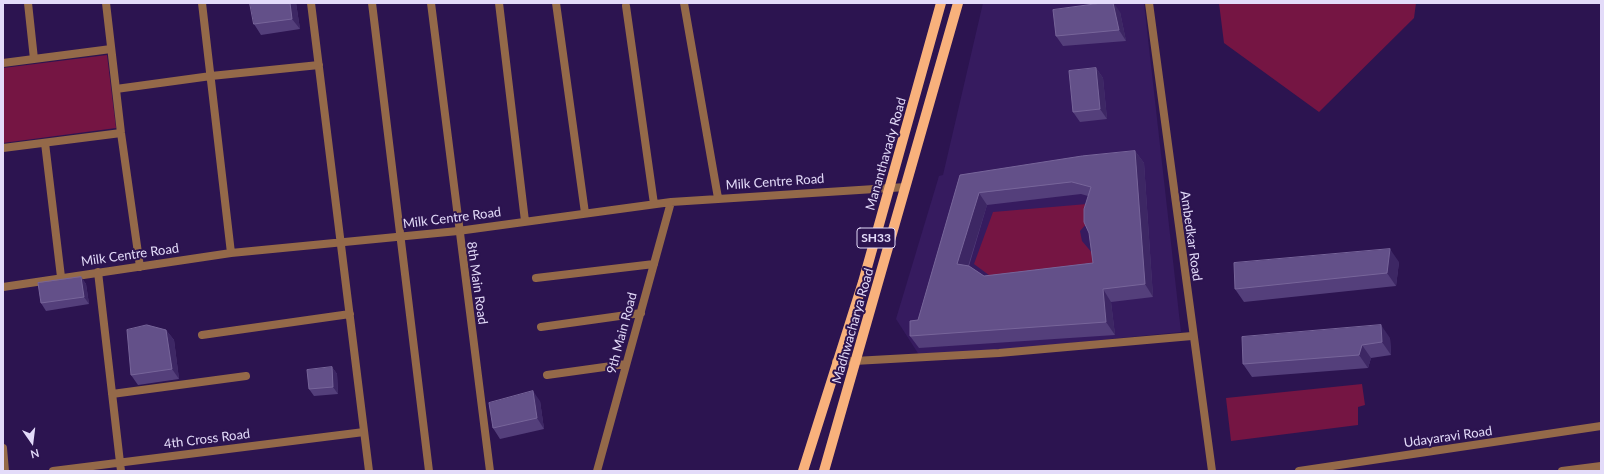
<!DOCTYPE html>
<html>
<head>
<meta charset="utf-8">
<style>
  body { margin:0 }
  #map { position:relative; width:1604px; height:474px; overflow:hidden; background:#2c1450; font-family:Lato,sans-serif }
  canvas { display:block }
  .frame { position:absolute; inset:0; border:4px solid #e3dbf9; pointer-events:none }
  .north { position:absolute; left:12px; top:422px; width:40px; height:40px; -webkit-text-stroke:3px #2c1450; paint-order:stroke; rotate:166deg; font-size:11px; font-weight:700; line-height:16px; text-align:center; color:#e3dbf9 }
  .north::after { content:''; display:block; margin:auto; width:14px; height:18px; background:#e3dbf9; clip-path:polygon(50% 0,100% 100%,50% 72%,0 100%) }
</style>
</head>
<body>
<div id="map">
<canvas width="1604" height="474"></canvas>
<div class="frame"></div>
<div class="north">N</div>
</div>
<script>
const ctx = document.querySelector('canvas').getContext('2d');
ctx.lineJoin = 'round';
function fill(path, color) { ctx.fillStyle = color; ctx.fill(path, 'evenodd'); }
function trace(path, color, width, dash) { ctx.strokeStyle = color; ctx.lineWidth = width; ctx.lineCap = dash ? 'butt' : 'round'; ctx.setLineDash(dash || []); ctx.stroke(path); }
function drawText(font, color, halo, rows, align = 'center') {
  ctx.font = font + ' Lato,sans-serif'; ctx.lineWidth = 4; ctx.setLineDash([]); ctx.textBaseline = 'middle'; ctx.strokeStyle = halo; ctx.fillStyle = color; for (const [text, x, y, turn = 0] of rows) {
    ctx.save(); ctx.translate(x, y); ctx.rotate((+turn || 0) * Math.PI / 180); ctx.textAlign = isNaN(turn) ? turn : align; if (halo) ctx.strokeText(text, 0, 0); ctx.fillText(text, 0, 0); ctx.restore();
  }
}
const built = new Path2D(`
  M983 3H1144L1181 332 921 358 896 319 939 176 943 175Z`);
const green = new Path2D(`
  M1219 3H1416L1414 18 1319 112 1224 43Z
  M107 55 116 128 3 143V68Z
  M1087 204 1088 222 1080 231 1082 241 1093 254 1094 267 997 281 974 264 993 212Z
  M1362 384 1365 405 1358 407V425L1231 441 1226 398Z`);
const minor = new Path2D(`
  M28 3 34 59
  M106 3 121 133 140 267
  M202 3 231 253
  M311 3 369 471
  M372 3 429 471
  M431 3 490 471
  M499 3 525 221
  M556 3 585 213
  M684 3 718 198
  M626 6 654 204
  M3 63 111 49
  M116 89 211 76 319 65
  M45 143 61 277
  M3 148 121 133
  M98 272 121 471
  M536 278 654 264
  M3 287 231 253 458 231 671 202 906 187
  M541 327 641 313
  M202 335 350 314
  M836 362 999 353 1192 336
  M547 375 626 364
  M112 394 246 376
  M3 448 5 471
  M53 471 364 432
  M597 471 671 202
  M1562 471 1601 466`);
const tertiary = new Path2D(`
  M1149 3 1212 471
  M1299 471 1601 426`);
const primary = new Path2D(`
  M803 471 863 282 941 3
  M824 471 958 3`);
const wall = new Path2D(`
  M296 3 300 29 261 35 254 24Z
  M1120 12 1126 41 1063 46 1056 36Z
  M1096 68 1103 78 1107 119 1080 122 1073 112Z
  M1135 151 1144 163 1153 297 1111 302 1115 335 919 348 910 336 918 320 960 175ZM1081 194 1088 196 1093 263 984 276 969 266 987 205Z
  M1399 262 1396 286 1244 302 1235 289Z
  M81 277 86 284 89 304 46 311 41 303Z
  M166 330 174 340 179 379 138 385 131 375Z
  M1390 338 1391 355 1371 358 1368 368 1252 377 1243 364Z
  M332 367 337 374 338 394 314 396 309 389Z
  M540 401 544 429 500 439 493 428Z`);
const shadedWall = new Path2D(`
  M290 3H296L300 29 292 19Z
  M1113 3H1114L1120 12 1126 41 1119 30Z
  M1096 68 1103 78 1107 119 1100 109Z
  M1135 151 1144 163 1153 297 1145 284Z
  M979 193 987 205 965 276 957 264Z
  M1390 249 1399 262 1396 286 1387 273Z
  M81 277 86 284 89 304 84 297Z
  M1103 289 1111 302 1115 335 1106 322Z
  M1381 325 1390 338 1391 355 1382 342Z
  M166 330 174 340 179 379 172 369Z
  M1362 345 1371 358 1368 368 1359 355Z
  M332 367 337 374 338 394 333 387Z
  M533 391 540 401 544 429 537 418Z`);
const building = new Path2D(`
  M250 3H290L292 19 254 24Z
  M1102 3H1113L1119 30 1056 36 1053 10Z
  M1096 68 1100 109 1073 112 1069 71Z
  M1135 151 1145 284 1103 289 1106 322 910 336V321L918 320 960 175 1082 156ZM1072 182 1091 187 1084 209V222L1089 233 1093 263 984 276 969 266 957 264 979 193Z
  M1390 249 1387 273 1235 289 1234 263Z
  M81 277 84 297 41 303 38 283Z
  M147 325 166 330 172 369 131 375 127 330Z
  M1381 325 1382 342 1362 345 1359 355 1243 364 1242 337Z
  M332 367 333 387 309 389 307 370Z
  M533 391 537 418 493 428 489 403Z`);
const shields = [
  [876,238,38]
];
const shieldNames = [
  ["SH33",876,238]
];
const streetNames = [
  ["Mananthavady Road",886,154,-74],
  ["Milk Centre Road",775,182,-4],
  ["Milk Centre Road",452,218,-7],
  ["Ambedkar Road",1191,236,82],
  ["Milk Centre Road",130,255,-8],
  ["8th Main Road",477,283,82],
  ["Madhwacharya Road",853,326,-74],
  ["9th Main Road",622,333,-75],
  ["Udayaravi Road",1448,437,-8],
  ["4th Cross Road",207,439,-7]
];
fill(built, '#361b5f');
fill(green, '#751543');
trace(minor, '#946949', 8);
trace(tertiary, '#946949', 8);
trace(primary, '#f8b17c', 10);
fill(wall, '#543f7b');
fill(shadedWall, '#3d2764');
fill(building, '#635089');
trace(building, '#77659a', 1);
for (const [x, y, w] of shields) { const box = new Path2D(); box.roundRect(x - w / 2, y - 10, w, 20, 3); ctx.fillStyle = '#2c1450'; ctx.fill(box); trace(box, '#e3dbf9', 1); }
drawText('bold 12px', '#e3dbf9', null, shieldNames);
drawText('13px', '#e3dbf9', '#2c1450', streetNames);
</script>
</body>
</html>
